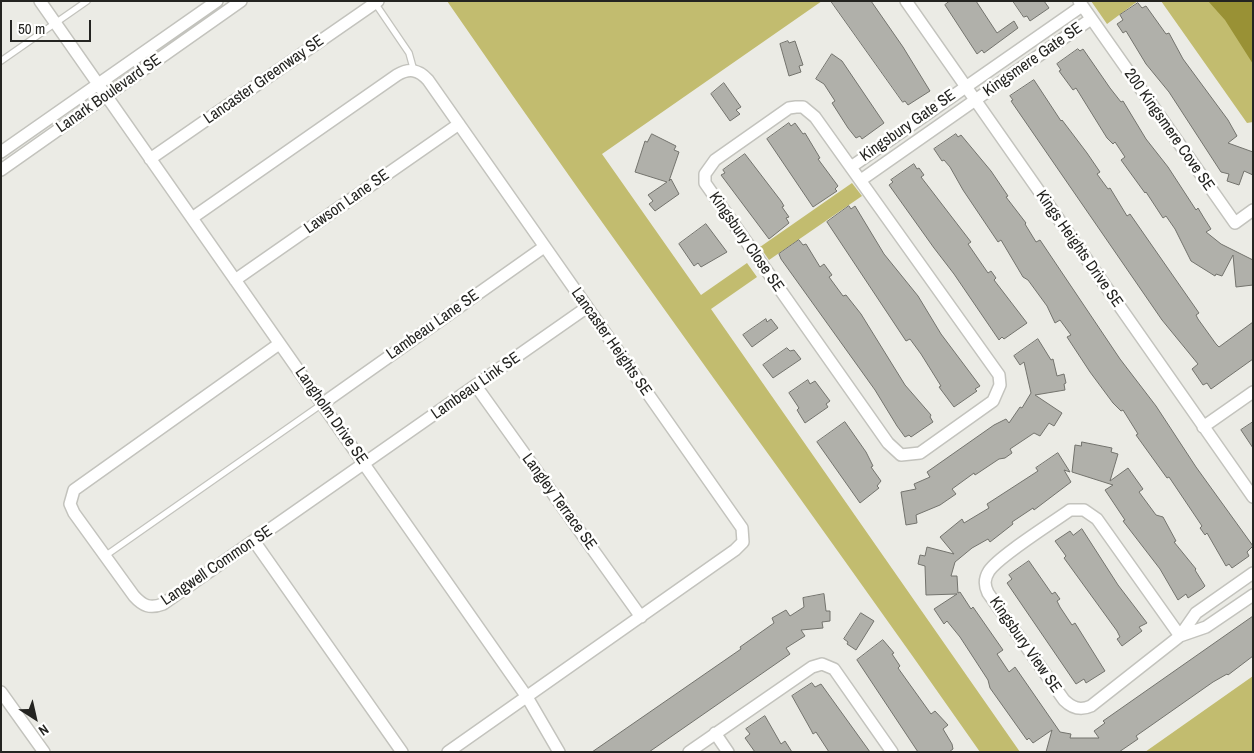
<!DOCTYPE html>
<html>
<head>
<meta charset="utf-8">
<style>
  body { margin:0 }
  #map { position:relative; width:1254px; height:753px; overflow:hidden; background:#ebebe5; font-family:"Archivo Narrow",sans-serif }
  canvas { display:block }
  .frame { position:absolute; inset:0; border:2px solid #242421; pointer-events:none }
  .north { position:absolute; left:10px; top:693px; width:50px; height:50px; -webkit-text-stroke:4px #fffffe; paint-order:stroke; rotate:145deg; font-size:14px; font-weight:700; line-height:20px; text-align:center; color:#242421 }
  .north::after { content:''; display:block; margin:auto; width:18px; height:22px; background:#242421; clip-path:polygon(50% 0,100% 100%,50% 72%,0 100%) }
  .scale { position:absolute; left:10px; top:20px; width:81px; height:22px; box-sizing:border-box; border:2px solid #242421; border-top:0; padding-left:6px; font-size:15px; line-height:18px; white-space:nowrap; color:#242421; -webkit-text-stroke:4px #fffffe; paint-order:stroke }
</style>
</head>
<body>
<div id="map">
<canvas width="1254" height="753"></canvas>
<div class="frame"></div>
<div class="north">N</div>
<div class="scale">50 m</div>
</div>
<script>
const ctx = document.querySelector('canvas').getContext('2d');
ctx.lineJoin = 'round';
function fill(path, color) { ctx.fillStyle = color; ctx.fill(path, 'evenodd'); }
function trace(path, color, width, dash) { ctx.strokeStyle = color; ctx.lineWidth = width; ctx.lineCap = dash ? 'butt' : 'round'; ctx.setLineDash(dash || []); ctx.stroke(path); }
function drawText(font, color, halo, rows, align = 'center') {
  ctx.font = font + ' "Archivo Narrow",sans-serif'; ctx.lineWidth = 5; ctx.setLineDash([]); ctx.textBaseline = 'middle'; ctx.strokeStyle = halo; ctx.fillStyle = color; for (const [text, x, y, turn = 0] of rows) {
    ctx.save(); ctx.translate(x, y); ctx.rotate((+turn || 0) * Math.PI / 180); ctx.textAlign = isNaN(turn) ? turn : align; if (halo) ctx.strokeText(text, 0, 0); ctx.fillText(text, 0, 0); ctx.restore();
  }
}
const green = new Path2D(`
  M447 1H822L602 154 701 295 747 263 757 277 711 309 1020 752H980C804 500 621 254 447 1Z
  M1091 1H1138L1107 24Z
  M1161 1H1253V122L1247 123Z
  M852 183 862 196 769 260 760 247Z
  M1253 676V752H1145Z`);
const water = new Path2D(`
  M1208 1H1253V64L1225 20Z`);
const building = new Path2D(`
  M831 1H871L903 47 930 91 908 105 905 101 903 102Z
  M950 1H976L997 33 1014 21 1018 28 984 53 982 50 977 54 945 5Z
  M1013 1H1044L1049 8 1030 21 1027 16 1024 17Z
  M1138 3 1142 8 1146 6 1166 34 1169 33 1183 59 1228 120 1237 136 1228 143 1253 152V175L1244 171 1239 185 1227 181 1229 174 1221 172 1169 92 1146 64 1126 31 1123 33 1117 24 1123 20 1120 15Z
  M788 41 789 43 795 41 803 65 799 66 801 72 789 76 780 44Z
  M1078 49 1080 51 1083 49 1110 88 1121 102 1123 101 1146 139 1168 167 1196 210 1198 208 1204 218 1211 229 1206 232 1221 244 1253 260V285L1236 287 1233 255 1222 276 1216 274 1215 276 1191 261 1175 229 1166 216 1163 218 1146 192 1145 193 1121 160 1125 157 1115 142 1113 144 1107 138 1076 88 1073 90 1059 71 1061 70 1057 64Z
  M832 54 842 61 884 123 862 139 860 136 856 138 848 128 832 103 835 101 824 84 816 79Z
  M1034 80 1061 121 1062 120 1087 153 1100 172 1097 174 1108 189 1110 188 1127 216 1130 214 1199 313 1196 315 1198 319 1216 344 1219 347 1253 322V359L1211 389 1207 383 1203 385 1192 369 1198 364 1162 320 1011 101 1013 100 1010 96Z
  M724 83 741 107 736 110 740 114 730 121 711 94Z
  M789 123 791 126 795 123 803 134 805 133 820 158 818 159 838 186 835 189 837 191 813 207 767 139Z
  M652 134 676 146 674 150 679 152 669 181 671 179 679 194 655 211 649 204 653 201 648 195 667 182 635 172 645 141 647 142Z
  M956 134 958 137 961 135 991 171 1008 196 1006 197 1026 223 1025 224 1036 242 1040 240 1120 359 1156 406 1196 467 1253 546 1247 552 1249 556 1232 568 1229 564 1226 566 1207 533 1205 535 1200 528 1202 526 1169 477 1167 478 1136 435 1138 434 1123 410 1121 411 1113 403 1090 372 1067 337 1071 335 1060 320 1055 323 1047 306 1028 280 1023 277 1001 240 998 242 963 190 950 167 944 160 942 161 934 149Z
  M745 154 781 201 784 206 782 207 789 217 786 218 789 223 769 239 721 175 725 173 723 170Z
  M914 164 917 169 919 168 924 175 921 177 971 242 968 244 979 260 988 273 991 271 996 278 994 280 1027 323 1004 339 1002 337 999 340 954 274 934 248 889 185 893 182 891 180Z
  M849 206 851 209 855 206 884 254 918 296 941 334 980 386 975 389 977 391 954 407 939 387 941 386 921 354 910 339 906 341 827 222Z
  M706 224 727 252 701 267 698 263 694 266 679 244Z
  M799 240 803 245 806 244 820 267 824 264 832 275 829 277 843 296 846 295 861 314 905 385 931 415 930 417 933 422 911 437 909 435 905 437 897 426 875 390 781 259 779 254Z
  M766 319 767 322 771 319 778 328 752 347 743 335Z
  M1038 339 1051 360 1053 359 1057 376 1064 374 1066 383 1064 384 1065 390 1035 395 1062 413 1054 426 1049 423 1040 436 1034 433 1010 449 1012 453 1005 458 999 459 975 475 974 473 952 489 956 494 940 505 916 515 917 523 906 525 901 492 916 489 914 484 930 477 927 472 994 425 1006 419 1009 423 1020 407 1022 408 1031 393 1024 362 1020 365 1014 356Z
  M787 348 790 351 794 350 801 359 773 378 763 365Z
  M808 380 810 384 815 381 830 401 826 404 828 407 805 423 797 410 799 408 789 393Z
  M845 422 866 452 873 466 871 467 881 481 877 486 879 488 860 503 817 442Z
  M1253 422V448L1241 430Z
  M1082 442 1112 448 1111 452 1118 454 1110 481 1128 468 1143 489 1139 492 1156 515 1163 517 1176 541 1174 542 1196 569 1195 570 1205 586 1203 588 1188 598 1186 594 1178 600 1160 569 1123 521 1125 520 1105 490 1113 485 1072 472 1075 445 1081 446Z
  M1058 453 1070 472 1064 470 1071 482 1034 510 1033 508 1012 522 1013 524 990 542 988 539 972 548 955 562 951 576H957L958 593 960 592 971 609 973 607 1003 650 997 654 1009 672 1015 667 1060 732 1071 734 1070 738H1099L1094 731 1105 723 1103 721 1253 616V656L1228 675 1227 674 1213 682 1136 736 1138 739 1119 752H1046L1052 730 1033 743 1029 738 1027 740 990 688 988 680 960 637 947 621 944 624 934 609 957 594 926 595 925 566 918 564 920 555 925 556 927 547 954 554 940 537 962 519 964 523 989 508 987 504 1038 471 1036 468Z
  M1082 529 1118 585 1147 623 1139 627 1142 631 1122 646 1117 639 1120 637 1117 631 1064 558 1066 556 1055 541 1070 531 1073 535Z
  M1029 561 1052 594 1055 592 1060 599 1057 601 1060 607 1072 625 1075 623 1105 671 1086 683 1084 679 1076 684 1007 583 1012 579 1009 575Z
  M824 594 826 611H830V621L822 622 823 628 801 630 805 636 786 648 790 654 649 752H592L741 649 740 647 774 623 772 618 786 610 790 616 804 607 803 598Z
  M861 613 874 621 856 650 847 644 848 642 844 639Z
  M883 640 894 653 892 654 900 666 898 668 931 714 935 711 948 725 943 729 952 744 953 749 949 752H918L857 660Z
  M812 683 815 687 821 684 870 752H829L816 732 813 734 811 730 792 696Z
  M765 716 781 744 785 741 792 752H755L745 738 750 734 746 729Z`);
const service = new Path2D(`
  M375 3 409 53 414 71
  M1 61 87 1
  M105 556 322 404`);
const minor = new Path2D(`
  M40 1 527 697 559 752
  M906 1 1253 497
  M1079 1 1235 223 1253 210
  M796 107H803L815 117 999 375 1000 385 993 401 920 453 901 455 888 443 705 183V174L715 160 789 108Z
  M1 152 217 1
  M150 159 378 1
  M851 167 1082 6
  M1 170 241 1
  M861 180 1091 19
  M192 218 397 75C409 68 418 69 428 80L742 528 743 542 735 550 448 752
  M235 280 459 124
  M279 344 74 490 70 504 74 513 134 596C143 606 150 609 163 604L586 308
  M476 386 641 617
  M322 404 544 247
  M1203 427 1253 392
  M254 541 402 752
  M1180 636 1097 519 1084 510H1070C1052 523 999 556 989 571 984 579 984 585 988 593L1064 700C1072 708 1080 711 1091 706L1180 636 1196 613 1253 573
  M1180 636 1206 627 1253 595
  M1 692 44 752
  M715 733 728 752
  M689 752 812 667 822 664 834 669 892 752`);
const streetNames = [
  ["Kingsmere Gate SE",1033,60,-35],
  ["Lancaster Greenway SE",264,80,-35],
  ["Lanark Boulevard SE",109,94,-35],
  ["Kingsbury Gate SE",908,126,-35],
  ["200 Kingsmere Cove SE",1169,130,55],
  ["Lawson Lane SE",347,202,-35],
  ["Kingsbury Close SE",746,242,55],
  ["Kings Heights Drive SE",1079,249,55],
  ["Lambeau Lane SE",433,325,-35],
  ["Lancaster Heights SE",611,342,55],
  ["Lambeau Link SE",476,386,-35],
  ["Langholm Drive SE",331,416,55],
  ["Langley Terrace SE",559,502,54],
  ["Langwell Common SE",217,566,-34],
  ["Kingsbury View SE",1025,645,55]
];
fill(green, '#c2bc6f');
fill(water, '#999135');
fill(building, '#b0b0aa');
trace(building, '#73736d', 1);
trace(service, '#c3c3bd', 8);
trace(minor, '#c3c3bd', 14);
trace(service, '#fff', 5.5);
trace(minor, '#fff', 11);
drawText('16px', '#242421', '#fffffe', streetNames);
</script>
</body>
</html>
